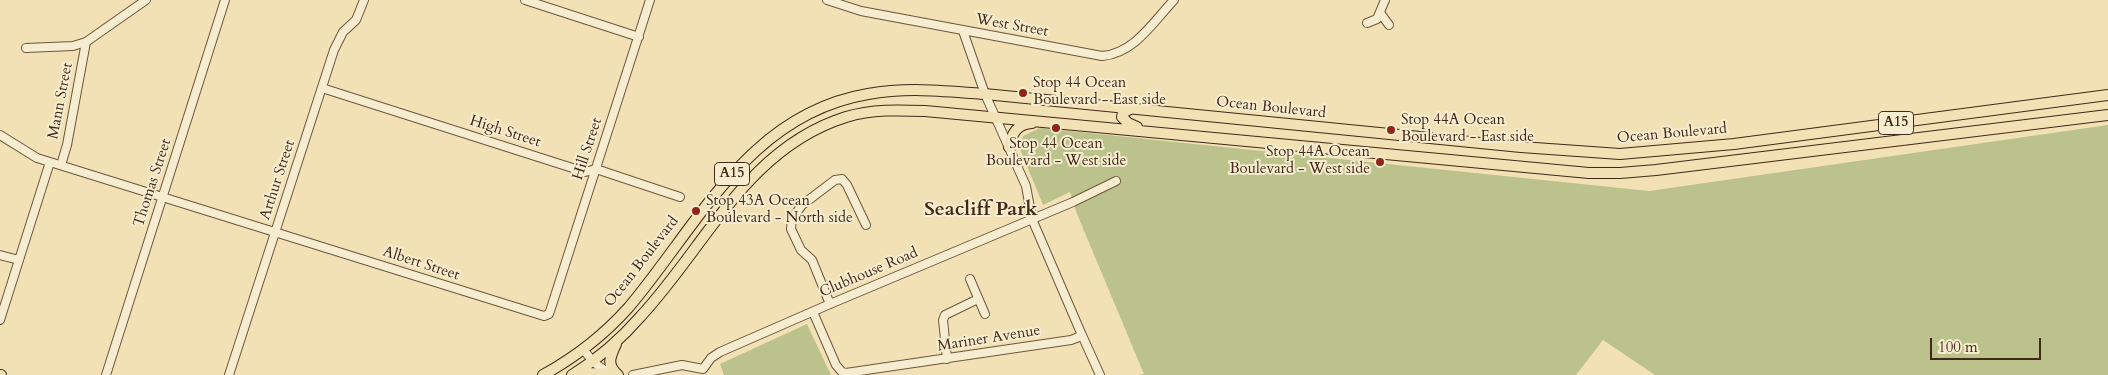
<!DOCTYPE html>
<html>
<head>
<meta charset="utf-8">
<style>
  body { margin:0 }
  #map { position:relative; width:2108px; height:375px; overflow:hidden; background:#f1e1b5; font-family:Cardo,serif }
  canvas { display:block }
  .scale { position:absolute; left:1930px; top:338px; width:111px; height:22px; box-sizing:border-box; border:2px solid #422816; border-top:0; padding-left:6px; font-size:15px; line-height:18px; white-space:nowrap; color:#422816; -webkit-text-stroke:4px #f6eccf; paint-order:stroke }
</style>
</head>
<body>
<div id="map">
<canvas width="2108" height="375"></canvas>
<div class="scale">100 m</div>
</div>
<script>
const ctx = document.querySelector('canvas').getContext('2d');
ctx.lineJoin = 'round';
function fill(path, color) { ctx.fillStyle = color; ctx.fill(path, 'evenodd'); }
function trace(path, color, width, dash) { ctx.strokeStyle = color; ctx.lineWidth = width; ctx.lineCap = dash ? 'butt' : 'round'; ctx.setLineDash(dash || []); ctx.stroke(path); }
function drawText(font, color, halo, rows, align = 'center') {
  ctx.font = font + ' Cardo,serif'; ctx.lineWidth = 4; ctx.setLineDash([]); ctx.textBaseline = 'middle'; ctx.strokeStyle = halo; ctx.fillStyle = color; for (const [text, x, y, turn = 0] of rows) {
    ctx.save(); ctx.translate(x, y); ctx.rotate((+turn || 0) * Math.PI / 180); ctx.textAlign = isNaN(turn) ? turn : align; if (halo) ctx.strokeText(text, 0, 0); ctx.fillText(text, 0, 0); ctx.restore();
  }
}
const green = new Path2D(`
  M2108 125V375H1655L1603 340 1576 375H1139L1144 374 1077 214 1070 192 1043 205 1020 149 1023 136 1040 128 1649 191Z
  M807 324 831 375H724L720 364Z`);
const minor = new Path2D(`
  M525 0 639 37
  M827 0 861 11 1102 56C1135 53 1153 22 1174 0
  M1381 14 1389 25
  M1367 23 1377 19 1385 0
  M86 42 146 0
  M26 48 73 46 86 42 67 145 61 165
  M322 88 585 172 596 169 680 197
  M0 135 37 158 50 162 544 316 549 314 552 305 650 0
  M0 255 19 260
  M970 279 985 314
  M830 304 812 260 801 250 791 229 792 219 802 205 835 180 842 179 847 185 866 225
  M813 312 836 365 842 372 846 373 1071 340 1079 337 1081 333 1032 219 1026 186 985 94 963 31
  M0 320 50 162
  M1081 333 1100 375
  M583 349 593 362 609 373
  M947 359 943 320 945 315 978 299
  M106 375 225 0
  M229 375 334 50 343 32 356 20 364 0
  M633 375 682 365 703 369 711 358 720 352 830 304 1073 202 1116 181`);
const major = new Path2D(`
  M1130 109 1123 113 1122 117 1128 123 1137 127
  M1009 147C1012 133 1017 124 1032 123
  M616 344C610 357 606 365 618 375
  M0 375H1
  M543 375C574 358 605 334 629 307 699 224 749 114 868 94 907 87 946 91 985 94L1521 147 1620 154 1734 144 2108 95
  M572 375C598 359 621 339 641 316 706 246 747 148 846 117 872 109 899 110 925 111L1589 173H1620L1656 170 2108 115
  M579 375 590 373 610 374`);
const markers = [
  [1023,93,5,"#8f2418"],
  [1056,128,5,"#8f2418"],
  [1391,130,5,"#8f2418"],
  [1380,162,5,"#8f2418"],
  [696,211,5,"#8f2418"]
];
const shields = [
  [1896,123,35],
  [732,174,35]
];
const shieldNames = [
  ["A15",1896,123],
  ["A15",732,174]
];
const streetNames = [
  ["West Street",1012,26,10],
  ["Mann Street",61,101,-79],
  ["Ocean Boulevard",1271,108,6],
  ["High Street",505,132,18],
  ["Ocean Boulevard",1672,134,-5],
  ["Hill Street",588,149,-72],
  ["Arthur Street",278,180,-72],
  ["Thomas Street",153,183,-72],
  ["Ocean Boulevard",642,262,-52],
  ["Albert Street",421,264,18],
  ["Clubhouse Road",869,273,-23],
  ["Mariner Avenue",989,339,-9]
];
const poiNames = [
  ["Stop 44 Ocean",1033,84],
  ["Boulevard - East side",1033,101],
  ["Stop 44A Ocean",1401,121],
  ["Boulevard - East side",1401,138],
  ["Stop 44 Ocean",1056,145,"center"],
  ["Boulevard - West side",1056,162,"center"],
  ["Stop 44A Ocean",1370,153,"right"],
  ["Boulevard - West side",1370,170,"right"],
  ["Stop 43A Ocean",706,202],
  ["Boulevard - North side",706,219]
];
const districtNames = [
  ["Seacliff Park",981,210]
];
fill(green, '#bcc28c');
trace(minor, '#6e563e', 10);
trace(major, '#422816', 12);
trace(minor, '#f6eccf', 8);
trace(major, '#f1e1b5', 10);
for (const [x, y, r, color] of markers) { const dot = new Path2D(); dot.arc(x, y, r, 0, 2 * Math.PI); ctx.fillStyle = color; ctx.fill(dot); trace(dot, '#f6eccf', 2); }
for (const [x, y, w] of shields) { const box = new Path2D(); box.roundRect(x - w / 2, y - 11.5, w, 23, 4); ctx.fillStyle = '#f6eccf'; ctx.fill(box); trace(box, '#422816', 1); }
drawText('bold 14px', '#422816', null, shieldNames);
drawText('15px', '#422816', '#f6eccf', streetNames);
drawText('15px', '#422816', '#f6eccf', poiNames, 'left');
drawText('bold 20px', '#422816', '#f6eccf', districtNames);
</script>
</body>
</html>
